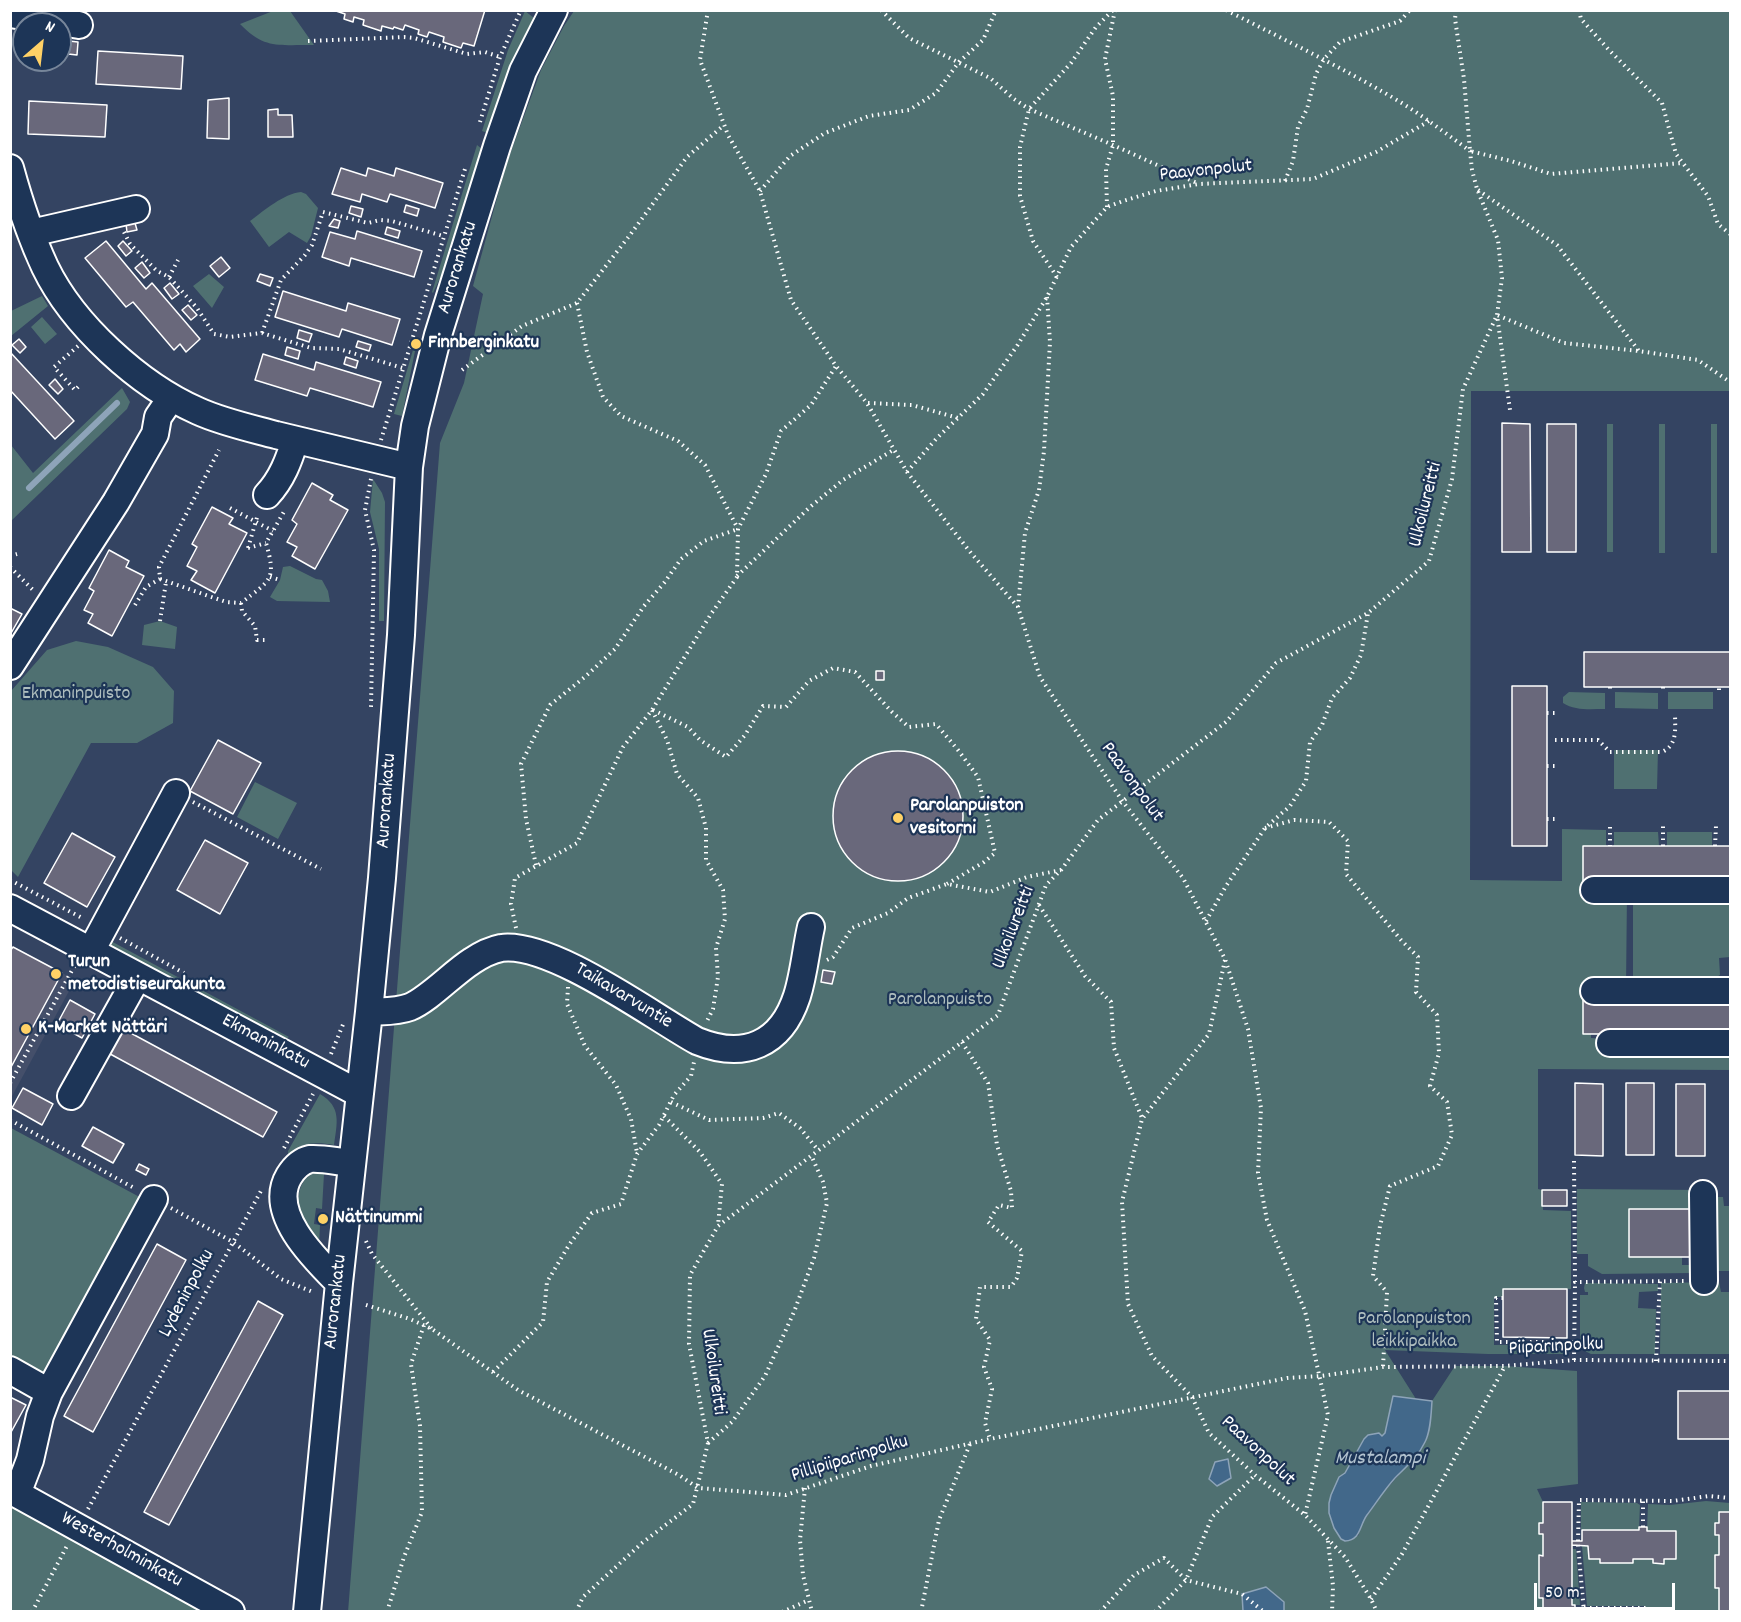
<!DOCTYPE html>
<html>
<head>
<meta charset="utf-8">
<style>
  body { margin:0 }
  #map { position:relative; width:1741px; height:1622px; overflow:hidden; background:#344462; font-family:Dekko,sans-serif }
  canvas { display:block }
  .frame { position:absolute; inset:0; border:12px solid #fff; pointer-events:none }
  .north { position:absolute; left:12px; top:12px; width:60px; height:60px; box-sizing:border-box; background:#1d3557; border:2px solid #77869a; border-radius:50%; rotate:28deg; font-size:16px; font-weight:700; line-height:24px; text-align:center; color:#fff }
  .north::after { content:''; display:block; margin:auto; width:21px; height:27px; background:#ffd166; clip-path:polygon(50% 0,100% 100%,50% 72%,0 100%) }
  .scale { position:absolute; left:1534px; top:1583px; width:141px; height:27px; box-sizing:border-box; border:3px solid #fff; border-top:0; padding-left:8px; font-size:18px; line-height:21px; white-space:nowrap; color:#fff; -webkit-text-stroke:4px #1d3557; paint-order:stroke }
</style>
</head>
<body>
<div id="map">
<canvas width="1741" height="1622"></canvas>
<div class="frame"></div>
<div class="north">N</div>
<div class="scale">50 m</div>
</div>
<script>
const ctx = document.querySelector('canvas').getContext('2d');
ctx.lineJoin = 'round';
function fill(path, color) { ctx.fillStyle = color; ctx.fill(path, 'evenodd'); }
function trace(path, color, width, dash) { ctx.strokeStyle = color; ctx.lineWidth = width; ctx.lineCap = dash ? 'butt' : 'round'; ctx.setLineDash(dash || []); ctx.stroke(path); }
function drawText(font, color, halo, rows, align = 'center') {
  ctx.font = font + ' Dekko,sans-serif'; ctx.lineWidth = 4.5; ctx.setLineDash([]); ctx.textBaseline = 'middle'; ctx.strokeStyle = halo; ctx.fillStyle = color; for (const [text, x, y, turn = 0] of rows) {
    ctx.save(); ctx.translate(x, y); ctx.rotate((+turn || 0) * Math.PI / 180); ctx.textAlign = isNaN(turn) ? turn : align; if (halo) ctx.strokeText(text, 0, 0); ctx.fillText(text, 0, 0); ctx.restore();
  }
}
const built = new Path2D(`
  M11 945 75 980 11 1098Z`);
const green = new Path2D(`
  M273 11H290L314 45C281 44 266 51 240 24Z
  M525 11 534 18C515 54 503 93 491 132L488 133 482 131 508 50Z
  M574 11H1730V391H1471L1470 880 1562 881V829L1606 830V846H1583V880L1605 881 1627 892 1626 987 1606 999H1583V1034H1591V1038L1730 1048V1070L1538 1069V1189L1542 1190 1543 1210 1571 1211V1289H1503V1297H1494V1345L1570 1344 1571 1350 1568 1354H1488L1385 1350 1416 1399 1393 1397 1385 1433 1382 1436 1379 1433 1368 1435 1364 1439 1345 1473 1339 1477 1329 1513 1334 1528 1358 1536 1363 1522 1383 1493 1419 1452 1428 1436 1432 1401 1455 1366H1505L1577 1371 1578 1484 1537 1489 1543 1502V1523L1539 1524V1534H1543V1556H1539V1598H1543V1611L348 1612 440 443 464 383 483 294 473 286 506 165 541 70 564 26Z
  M477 145 482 149 484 154 455 246 433 293 432 292Z
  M301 192 306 194 318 208 311 236 307 243 289 232 269 247 250 221C265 210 283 194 301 192Z
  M209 274 224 287 212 308 193 286Z
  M42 296 48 306 11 336V311Z
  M42 317 57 334 45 344 31 327Z
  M413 350 415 351 402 416 394 414Z
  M122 388 130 402 127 409 11 521V445L33 473Z
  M1607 424H1613V552H1607Z
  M1659 424H1665V553H1659Z
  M1711 424H1717V553H1711Z
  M373 479 382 493 385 502 384 621H379V549L370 512Z
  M290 566 316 579 322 580 328 591 330 602 277 601 270 597 280 580 283 567Z
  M160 621 177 627 175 649 142 645 144 625Z
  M76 641 108 647 153 667 174 691 173 723 137 743H91L18 877 10 869 11 691 47 650Z
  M1569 692 1605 693V709C1591 709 1575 711 1563 703V697Z
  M1615 692 1658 693V709L1615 708Z
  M1668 692H1713V709H1668Z
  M1614 750H1658L1657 789H1614Z
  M255 782 297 803 278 839 237 817Z
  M1614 832H1658L1659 846H1614Z
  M1667 832H1712V846H1667Z
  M1633 892H1730V957L1719 958 1720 975 1715 978 1633 987Z
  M109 940 289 1037 283 1041 109 946Z
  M320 1094C342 1107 337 1123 334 1145 316 1142 302 1142 288 1155V1151Z
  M11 1128 147 1201 48 1387 11 1366Z
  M319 1172 324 1174 322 1209 316 1208 314 1224 320 1225 319 1246C313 1237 306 1227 301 1218 294 1202 299 1174 319 1172Z
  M1577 1189 1701 1190V1209H1629L1682 1257V1265H1693V1273L1602 1274 1588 1266V1254H1577Z
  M1705 1197H1723L1724 1206H1730V1271H1714Z
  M1719 1282 1721 1292H1730V1354H1660L1661 1283Z
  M1585 1283 1658 1284V1291L1639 1292 1638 1308 1656 1309 1655 1354H1591L1585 1351 1580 1342V1295H1588V1292H1585L1584 1288Z
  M1706 1501 1730 1503V1512H1719V1523L1715 1524V1534L1719 1535V1555L1715 1556V1588H1719V1611L1602 1612V1610H1643L1644 1606H1587L1582 1546H1588L1589 1559H1600V1563H1632L1633 1559H1653V1563L1664 1564V1559H1676V1531H1647L1648 1504 1670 1505Z
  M1581 1502 1637 1503 1640 1505 1639 1530H1582L1581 1529Z
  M11 1504 216 1611H11Z
  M1572 1549H1576L1580 1605H1572Z`);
const water = new Path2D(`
  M1393 1396 1432 1401C1431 1414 1431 1430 1425 1442 1418 1457 1406 1467 1395 1478 1385 1489 1376 1503 1367 1515 1359 1526 1361 1540 1345 1541L1341 1539 1334 1528 1329 1513V1503L1331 1495 1339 1477 1345 1473 1364 1439 1368 1435 1379 1433 1382 1436 1385 1433Z
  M1228 1459 1231 1478 1217 1486 1209 1479 1215 1462Z
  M1266 1587 1284 1602V1611H1243L1242 1594Z`);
const stream = new Path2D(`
  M29 488 117 403`);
const building = new Path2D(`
  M333 10H485L474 46 463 43 461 48 443 42 444 37 429 32 427 37 418 34 419 30 405 25 403 30 394 27 393 29 382 26 381 31 363 25 364 20 354 17 353 22 344 19 345 14Z
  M69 41 78 42 77 55 68 54Z
  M98 51 183 56 181 89 96 84Z
  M229 98V139L207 138 208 100Z
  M29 101 107 105 105 137 28 134Z
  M278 109V115H292L293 137H268V110Z
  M341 168 366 176 368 168 394 176 396 168 443 183 435 208 390 194 387 202 362 194 360 202 332 194Z
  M406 205 419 209 417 216 404 212Z
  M351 206 363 209 361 217 349 213Z
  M334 219 340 221 338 228 329 226Z
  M135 223 137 230 127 232 126 224Z
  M387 227 400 231 398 238 385 234Z
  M357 231 422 251 414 277 351 258 349 266 322 257 330 232 355 239Z
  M106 241 146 289 152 283 200 339 186 352 180 344 174 350 133 302 126 307 85 258Z
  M123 241 132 251 126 256 118 246Z
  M221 257 230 268 219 277 210 266Z
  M142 262 150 273 144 278 135 268Z
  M260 274 273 278 270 286 257 281Z
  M170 283 179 294 172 299 164 288Z
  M283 291 346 311 348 303 400 319 392 345 342 329 339 337 275 317Z
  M188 305 197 315 191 320 182 310Z
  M299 330 312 334 309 342 297 338Z
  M19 339 26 347 20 353 12 345Z
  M358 341 371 345 369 351 356 347Z
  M287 347 300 351 298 359 285 355Z
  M10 352 74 421 55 439 10 390Z
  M263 354 314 370 316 362 381 382 373 407 310 388 307 396 255 380Z
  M346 357 358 361 356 368 344 364Z
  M55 379 63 389 58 394 49 385Z
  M1502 423 1530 424 1531 552H1502Z
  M1547 424H1576V552H1547Z
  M312 483 333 495 330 500 348 510 315 569 292 556 297 547 287 542 297 524 292 520Z
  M212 507 233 518 229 524 247 533 215 593 191 580 197 571 187 566 197 547 192 544Z
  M109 550 129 561 126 567 144 576 112 636 88 623 93 614 84 610 94 591 89 588Z
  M10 608 22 614 10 635Z
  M1584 652H1730V687H1584Z
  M876 671H884V680H876Z
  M1512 686H1547V846H1512Z
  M218 740 261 763 233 814 190 791Z
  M833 816a65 65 0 1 1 130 0a65 65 0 1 1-130 0Z
  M72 833 115 857 87 907 44 883Z
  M205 840 248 863 220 914 177 890Z
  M1583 846H1730V881H1583Z
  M13 947 62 973 10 1069V951Z
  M823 970 835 972 832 984 821 982Z
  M1583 999H1730V1034H1583Z
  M70 1000 95 1014 82 1038 57 1024Z
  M114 1024 277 1112 263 1137 101 1049Z
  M1575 1083 1603 1084V1156L1575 1155Z
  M1626 1083H1654V1155H1626Z
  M1676 1084H1705V1156H1676Z
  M23 1088 53 1104 42 1125 12 1108Z
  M93 1127 124 1144 113 1163 82 1146Z
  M139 1164 149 1169 146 1175 136 1170Z
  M1542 1190H1567V1206H1542Z
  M1629 1209H1693L1694 1257H1629Z
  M157 1244 186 1260 93 1432 64 1416Z
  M1503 1289H1567V1338L1503 1337Z
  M258 1301 283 1315 169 1525 144 1512Z
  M1678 1391H1730V1439H1678Z
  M10 1397 26 1405 10 1434Z
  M1543 1502H1572V1605H1575V1612H1543V1598H1539V1555L1543 1556V1534H1539V1523H1543Z
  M1719 1512H1730V1612H1719V1588H1715V1555H1719V1535H1715V1523H1719Z
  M1639 1527H1647V1531H1676V1559H1664V1564L1653 1563V1559H1633V1563H1600V1559H1589L1588 1546 1572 1545V1541H1582V1530H1639Z`);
const path = new Path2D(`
  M708 10 700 60 728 135 760 191 791 300 836 366 867 403 907 472 971 553 1018 607
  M881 10 909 38 990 78 1014 99 1029 109 1113 145 1199 184
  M1226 10C1281 38 1337 65 1390 96 1418 112 1444 132 1470 151L1472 170 1477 189 1498 240 1502 278 1497 315 1510 410
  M1456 10 1455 19 1464 79 1470 151 1511 161 1551 174 1682 163
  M1579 10 1581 19 1609 50 1662 103 1676 154 1708 196 1718 224 1730 234
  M308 41 404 37 414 38 467 54 485 52 500 57
  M480 122 500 57 521 10
  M1285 181 1293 161 1298 127 1307 109 1316 74 1324 59 1340 42 1400 21 1410 10
  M1478 190 1557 245 1639 351
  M760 191 790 156 825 133 869 116 909 110 936 93 959 62 983 40 996 10
  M1107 207 1106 169 1113 145V96L1105 59 1115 10
  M124 232 130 244 157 271 169 277 197 308 214 334 230 337 262 333 311 348 339 349 403 368
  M169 277 178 260
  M1057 277 1033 241 1020 196V147L1029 109 1071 63 1096 27 1113 10
  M10 278 15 277
  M1047 297 1050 342 1044 451 1039 490 1025 533 1018 607 1040 677 1123 802 1183 878 1225 959 1248 1029 1261 1108 1258 1173 1267 1220 1305 1311 1328 1415 1305 1515
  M577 303 587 352 603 397 621 416 678 441 705 465 738 529
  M262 333 281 280 305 255 312 245 323 212 368 223 380 220 392 221 443 236
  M78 346 54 367 75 390 80 385
  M462 370 522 326 577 303 630 235 687 157 724 125
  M868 403 912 405 958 418
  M381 440 465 169
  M907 472 937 438 983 394 1017 346 1047 297 1071 247 1107 207 1123 201 1156 191 1199 184 1313 179 1376 152 1429 121
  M371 479 365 510 374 550 371 707
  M230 508 273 531
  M248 548 258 514
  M248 548 266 543
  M10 556 17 554
  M10 567 33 590
  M737 576 810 507 843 480 895 449
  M270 577 280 580
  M160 579 226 602 241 603C270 580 277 581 266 543L285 510
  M241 603 242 611 255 626 257 640H267
  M135 605 146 587 160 579 159 567 219 450
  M160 621 166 582
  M1610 687V690
  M1663 687V690
  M1719 690V687
  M652 710 667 740 677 774 698 798 706 828V860L723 890 725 919 716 948 718 977 713 1009 706 1023
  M653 710 688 727 700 740 726 757 745 735 763 706 786 707 809 681 833 668 855 672 892 712 909 727 936 724 958 750 978 777 995 853 984 862 947 884
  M1547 713H1555
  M1555 740H1598L1610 752H1662C1678 745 1675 728 1675 713
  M1547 766H1555
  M193 802 321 869
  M1547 819H1555
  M1610 827V846
  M1265 828 1294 820 1329 822 1348 841 1346 874 1401 940 1418 957 1416 992 1437 1015 1439 1053 1430 1086 1447 1102 1452 1135 1438 1166 1390 1186 1380 1226 1373 1276 1387 1292 1383 1367
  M1663 846V826
  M1715 846 1716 826
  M536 865 526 819 521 764 550 705 586 676 615 649 644 606 664 583 681 559 704 541 738 529
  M10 880 84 919
  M1039 905 1085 976 1111 1002 1114 1048 1142 1118
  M1206 921 1226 886 1265 828 1290 806 1306 781 1310 742 1322 725 1332 698 1350 678 1361 655 1368 613
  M516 928 511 904 515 878 577 843 623 747 652 710 711 614 737 577 738 529 766 474 781 431 811 405 836 366
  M120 938 184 973
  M827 960 833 957 852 928 888 913 908 898 947 884 990 892 1027 877 1061 870
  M1225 960 1209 1034 1142 1119 1122 1202 1128 1304 1152 1356 1192 1397 1209 1433 1255 1475 1305 1515 1345 1557 1371 1599 1377 1612
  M568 987 567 1004 585 1046 616 1085 631 1119 637 1153
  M962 1042 988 1083 997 1145 1011 1191 1012 1208 999 1205 988 1222 1022 1251 1017 1278 1011 1287H980L976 1319 990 1340 984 1367 992 1389 985 1423 990 1439
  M331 1054 344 1022
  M10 1083 75 965
  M671 1102 709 1120 763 1118 779 1113 800 1128 818 1150
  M664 1116 700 1152 722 1184 718 1225
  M10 1120 136 1189
  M284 1148 313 1094
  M1574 1161 1575 1282 1685 1281
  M171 1208 233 1242 281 1279 313 1292
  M366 1241 372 1254 432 1329
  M1503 1298H1496L1497 1342H1575
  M366 1305 410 1319 432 1329 518 1390 679 1475 698 1488 786 1495 871 1466 990 1439 1287 1378 1321 1376 1383 1367 1505 1366 1574 1360 1730 1361
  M1574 1360 1575 1282
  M1656 1361 1660 1281
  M493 1372 543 1322 547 1282 569 1245 592 1213 621 1204 637 1154 659 1125 674 1095 691 1076 694 1062
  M708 1443 732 1422 765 1376 794 1312 814 1258 827 1203 823 1182 811 1155
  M805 1488 800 1540 803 1575 812 1612
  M88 1509 262 1189
  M1643 1527V1499
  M1328 1541 1333 1586 1332 1612
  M1578 1541 1579 1500 1673 1501 1709 1496 1730 1498
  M1578 1545 1584 1612
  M1371 1599 1402 1554 1505 1366
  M1584 1608H1650
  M32 1612 68 1544
  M387 1612 404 1557 422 1512 420 1426 411 1364 424 1325
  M576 1612 583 1597 642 1543 693 1504 708 1443 689 1344 690 1275 718 1226 998 1015 1046 885 1061 870 1098 820 1226 722 1276 663 1368 613 1429 561 1452 479 1463 389 1497 315 1564 343 1639 351 1698 360 1730 382
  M782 1612 809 1600
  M921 1612 939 1520 970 1444
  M1100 1612 1134 1575 1164 1558 1186 1580 1242 1594 1264 1612
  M1155 1612 1186 1580 1212 1517 1255 1475`);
const minor = new Path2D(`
  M10 14 79 25
  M10 168C19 201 30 235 45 267 73 325 139 385 198 411 222 422 250 428 276 435 320 446 365 456 409 467
  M31 233 136 209
  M267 495C282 479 289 460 295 440
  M10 666 116 502 155 434 158 417 171 398
  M1594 890H1730
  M10 908 360 1094
  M91 951 176 793
  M1594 991H1730
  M369 1012C382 1011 397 1012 410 1007 429 999 453 973 472 961 481 955 491 950 501 948 551 941 652 1016 697 1041 744 1060 781 1045 797 996 804 974 806 949 811 927
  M1610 1043H1730
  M71 1096 138 976
  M1703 1194 1704 1281
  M339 1283C315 1259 267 1213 289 1176 294 1168 301 1161 310 1159 323 1158 339 1162 352 1163
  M10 1370 49 1392
  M10 1490 231 1612
  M17 1494 30 1460 40 1416 49 1392 154 1199
  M307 1612 339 1283 369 1012 382 878 401 635 409 467 415 426 438 335 497 146 523 71 554 10`);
const markers = [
  [416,344,6,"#ffd166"],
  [898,818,6,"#ffd166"],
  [56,974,6,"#ffd166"],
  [26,1029,6,"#ffd166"],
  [323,1219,6,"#ffd166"]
];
const streetNames = [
  ["Paavonpolut",1206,172,-6],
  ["Aurorankatu",459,268,-73],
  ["Ulkoilureitti",1427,505,-76],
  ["Paavonpolut",1131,783,54],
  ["Aurorankatu",388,801,-86],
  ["Ulkoilureitti",1015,928,-69],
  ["Taikavarvuntie",623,997,31],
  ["Ekmaninkatu",265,1043,28],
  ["Lydeninpolku",188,1294,-62],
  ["Aurorankatu",337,1302,-84],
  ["Piiparinpolku",1556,1348,-3],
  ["Ulkoilureitti",712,1372,82],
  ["Paavonpolut",1257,1452,43],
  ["Pillipiiparinpolku",850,1460,-17],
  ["Westerholminkatu",121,1551,29]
];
const poiNames = [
  ["Finnberginkatu",428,344],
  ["Parolanpuiston",910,807],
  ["vesitorni",910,830],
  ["Turun",68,963],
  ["metodistiseurakunta",68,986],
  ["K-Market Nättäri",38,1029],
  ["Nättinummi",335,1219]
];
const parkNames = [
  ["Ekmaninpuisto",76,695],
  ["Parolanpuisto",940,1001],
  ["Parolanpuiston",1414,1320],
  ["leikkipaikka",1414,1343]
];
const waterNames = [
  ["Mustalampi",1380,1460]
];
fill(built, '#444f6a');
fill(green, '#4f7071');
fill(water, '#42688a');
trace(water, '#8ea4b9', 1.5);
trace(stream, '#8ea4b9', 6);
fill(building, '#69687b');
trace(building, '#fff', 1.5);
trace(minor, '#fff', 30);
trace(path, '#fff', 4, [1.5, 4.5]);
trace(minor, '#1d3557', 26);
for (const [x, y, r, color] of markers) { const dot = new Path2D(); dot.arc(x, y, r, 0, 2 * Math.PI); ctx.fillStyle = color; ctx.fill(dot); trace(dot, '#1d3557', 2); }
drawText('20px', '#fff', '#1d3557', streetNames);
drawText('bold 20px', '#fff', '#1d3557', poiNames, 'left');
drawText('20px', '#b0bfbf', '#1d3557', parkNames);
drawText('italic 21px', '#b3c3d0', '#1d3557', waterNames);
</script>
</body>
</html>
